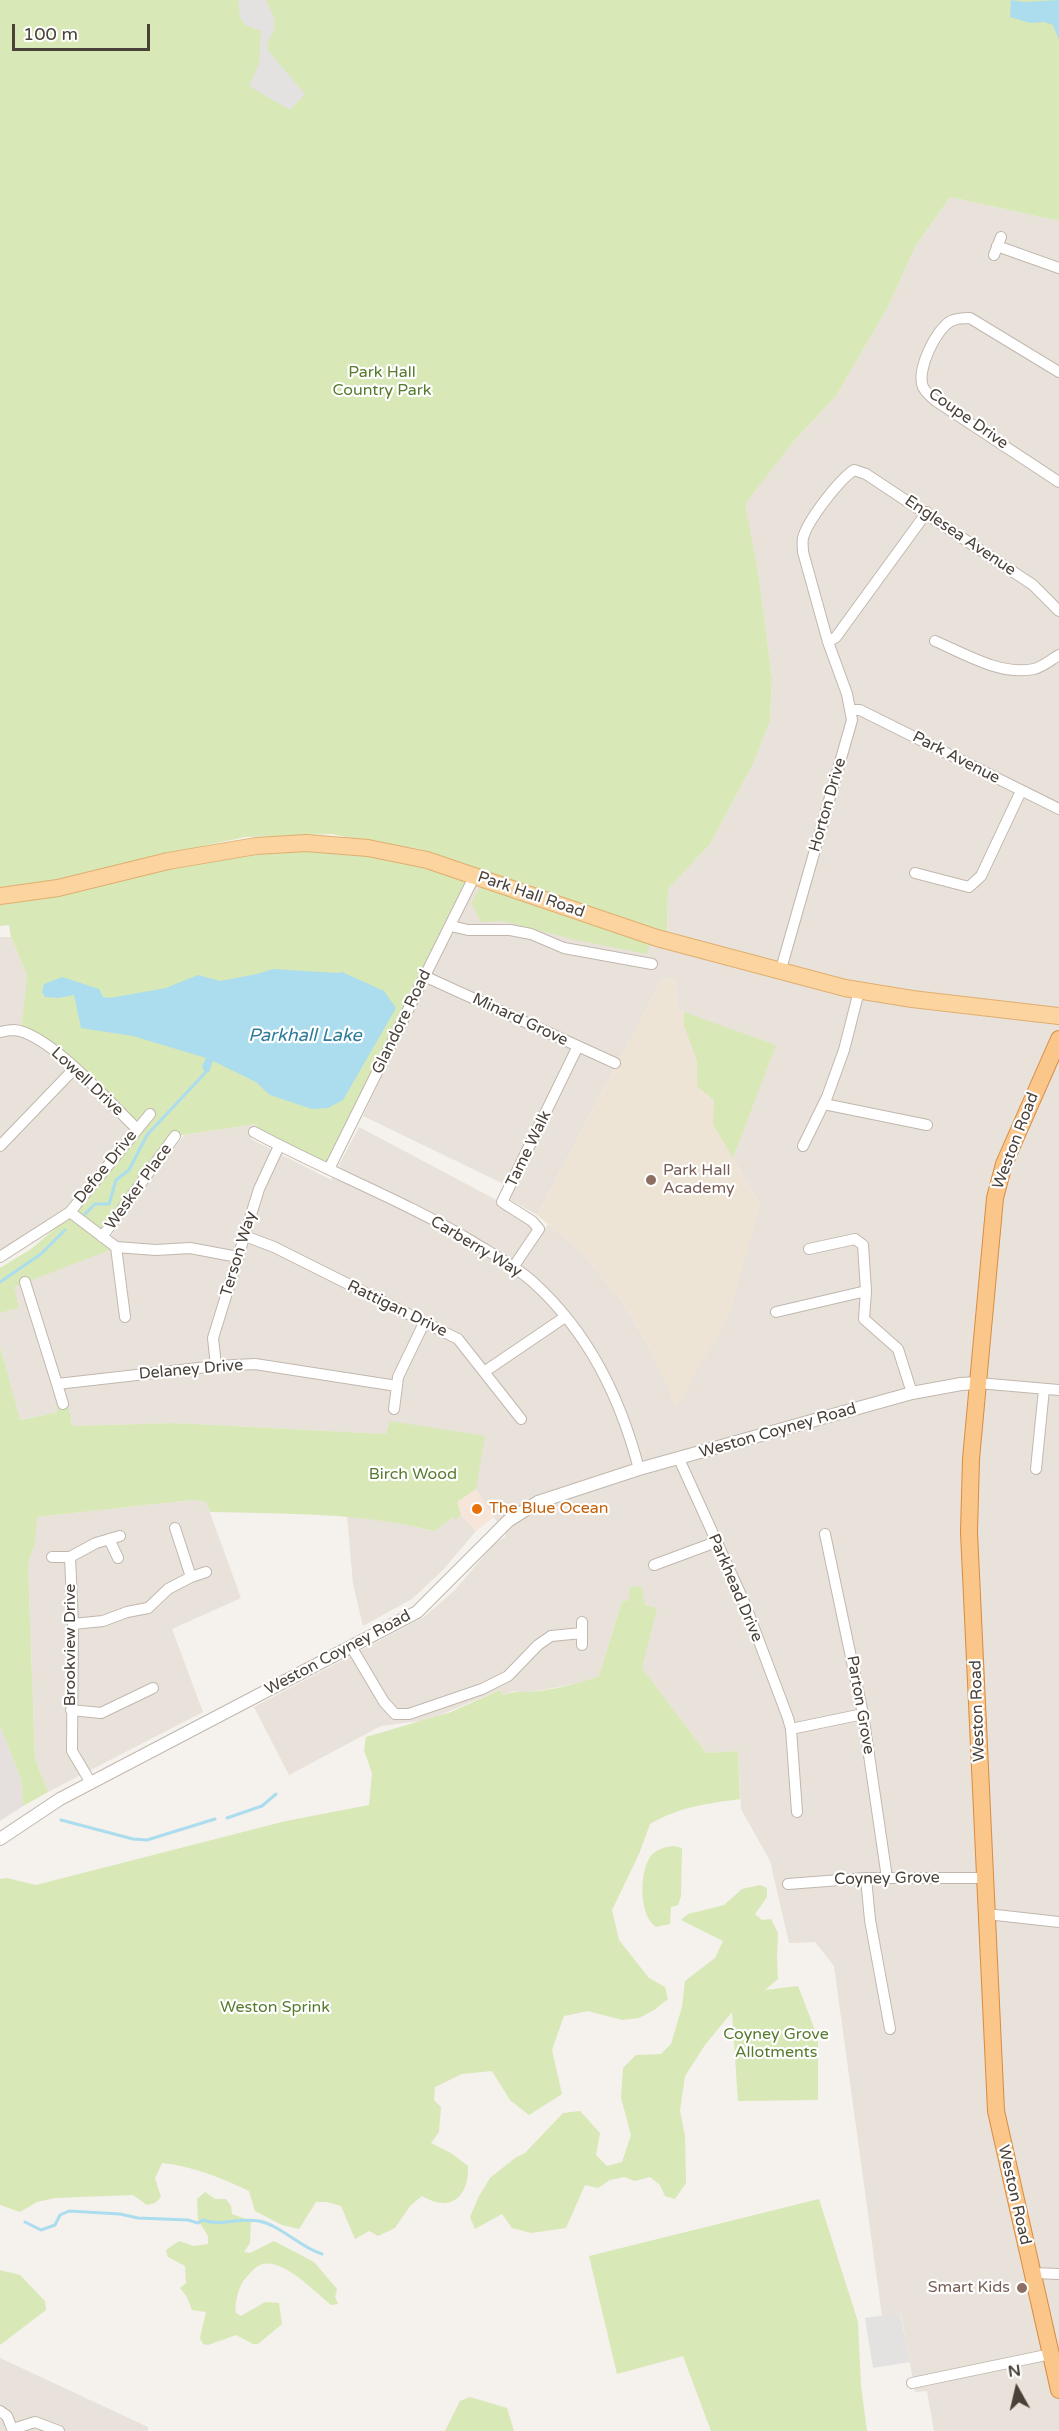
<!DOCTYPE html>
<html>
<head>
<meta charset="utf-8">
<style>
  body { margin:0 }
  #map { position:relative; width:1059px; height:2431px; overflow:hidden; background:#f5f1ec; font-family:"Varela Round",sans-serif }
  canvas { display:block }
  .north { position:absolute; left:987px; top:2359px; width:60px; height:60px; -webkit-text-stroke:4px #fff; paint-order:stroke; rotate:352deg; font-size:16px; font-weight:700; line-height:24px; text-align:center; color:#4a4139 }
  .north::after { content:''; display:block; margin:auto; width:21px; height:27px; background:#4a4139; clip-path:polygon(50% 0,100% 100%,50% 72%,0 100%) }
  .scale { position:absolute; left:12px; top:24px; width:138px; height:27px; box-sizing:border-box; border:3px solid #4a4139; border-top:0; padding-left:8px; font-size:18px; line-height:21px; white-space:nowrap; color:#4a4139; -webkit-text-stroke:4px #fff; paint-order:stroke }
</style>
</head>
<body>
<div id="map">
<canvas width="1059" height="2431"></canvas>
<div class="north">N</div>
<div class="scale">100 m</div>
</div>
<script>
const ctx = document.querySelector('canvas').getContext('2d');
ctx.lineJoin = 'round';
function fill(path, color) { ctx.fillStyle = color; ctx.fill(path, 'evenodd'); }
function trace(path, color, width, dash) { ctx.strokeStyle = color; ctx.lineWidth = width; ctx.lineCap = dash ? 'butt' : 'round'; ctx.setLineDash(dash || []); ctx.stroke(path); }
function drawText(font, color, halo, rows, align = 'center') {
  ctx.font = font + ' "Varela Round",sans-serif'; ctx.lineWidth = 4.5; ctx.setLineDash([]); ctx.textBaseline = 'middle'; ctx.strokeStyle = halo; ctx.fillStyle = color; for (const [text, x, y, turn = 0] of rows) {
    ctx.save(); ctx.translate(x, y); ctx.rotate((+turn || 0) * Math.PI / 180); ctx.textAlign = isNaN(turn) ? turn : align; if (halo) ctx.strokeText(text, 0, 0); ctx.fillText(text, 0, 0); ctx.restore();
  }
}
const residential = new Path2D(`
  M950 197 1059 221V2431H934L927 2391 915 2392 901 2314 882 2316 834 1966 815 1942 789 1943 770 1861 741 1809 738 1751 706 1753 642 1668 656 1608 629 1600 622 1601 599 1676 583 1682 543 1690 522 1693 513 1691 503 1695 500 1690 428 1720 381 1726 289 1775 254 1707 424 1617 454 1591 494 1544 506 1536 476 1489 478 1469 391 1421 386 1434 174 1423 72 1426 68 1404 58 1412 19 1420 0 1346V1313L19 1308 13 1287 115 1247 111 1237 120 1221 184 1135 257 1124 251 1139 331 1180 359 1127 504 1204 538 1227 521 1264 548 1224 581 1252 622 1301 652 1352 676 1407 760 1206 733 1158 775 1045 677 1010 676 981 663 978 537 1215 509 1199 514 1189 363 1116 475 875 667 933 668 889 710 844 752 766 770 721 772 678 759 578 744 504 793 442 836 396 889 305 915 247Z
  M0 937H11L27 975 21 1032 58 1052 137 1129 70 1212 0 1258Z
  M192 1500 206 1502 241 1598 172 1629 203 1712 48 1792 35 1759 28 1564 35 1543 36 1517Z
  M347 1515 404 1524 433 1531 453 1516 456 1519 461 1515 476 1531 443 1570 412 1599 363 1626 353 1584Z
  M0 2358 148 2427V2431H0Z`);
const commercial = new Path2D(`
  M476 1489 494 1517 476 1531 461 1515 456 1502Z`);
const industrial = new Path2D(`
  M0 1726 21 1779 23 1806 0 1821Z`);
const education = new Path2D(`
  M663 978 676 981 677 1010 776 1045 733 1158 760 1206 729 1315 676 1408 652 1352 622 1301 581 1252 537 1215Z`);
const green = new Path2D(`
  M0 0H1059V221L950 197 915 247 889 305 836 396 793 442 745 504 759 578 772 678 770 721 752 766 710 844 668 889 667 933 420 849 370 842 332 834 245 837 162 855 56 883 0 889Z
  M335 845 475 875 329 1169 255 1130 257 1124 176 1136 102 1237 70 1212 137 1129 58 1052 21 1032 27 975 11 937 9 925 0 926V905H5L4 896 192 856Z
  M481 886 650 942 647 954 572 939 503 921 481 922 471 903Z
  M684 1012 776 1045 733 1158 713 1124 714 1100 697 1086V1061L684 1025Z
  M69 1217 112 1249 14 1287 19 1308 0 1313V1268L31 1249Z
  M0 1346 20 1420 58 1412 56 1405 68 1403 72 1426 174 1423 386 1434 390 1421 485 1436 476 1489 457 1502 461 1515 456 1520 453 1517 434 1531C359 1512 286 1514 210 1512L206 1502 192 1500 37 1517 35 1543 28 1564 35 1759 48 1792 23 1806 21 1779 0 1726Z
  M641 1586 645 1605 657 1608 642 1668 706 1753 738 1751 740 1799C706 1804 681 1806 650 1824L639 1854 612 1910 619 1940 649 1978 665 1987 668 1999 654 2010 639 2018 622 2020 588 2011 564 2016 552 2050 562 2094 529 2115 510 2100 492 2071 462 2074 435 2087 434 2100 441 2107 439 2132 431 2143 451 2153 468 2166C469 2197 451 2213 422 2196L410 2206 395 2228 378 2236 369 2231 355 2239 341 2206 327 2202H316L299 2229 282 2225 255 2211 249 2191C222 2178 192 2166 162 2163L155 2178 161 2197 155 2203 147 2205 133 2195 55 2198 37 2202 20 2212 0 2205V1879L7 1878 36 1885 286 1821 369 1805 372 1773 364 1750 366 1737 451 1712 500 1690 503 1695C515 1690 527 1693 540 1691 559 1688 581 1683 599 1676L622 1601 629 1600 630 1587Z
  M674 1846 682 1848 681 1896 678 1905 671 1907 670 1924 656 1927C639 1916 639 1874 650 1857 656 1849 665 1847 674 1846Z
  M760 1885 767 1888V1897L755 1914 762 1920 771 1919 778 1933 777 1958 778 1979 765 1990 798 1986 818 2038V2100L738 2101 732 2012 705 2045 685 2076 680 2111 685 2136 686 2183 675 2199 665 2196 660 2185 650 2177 635 2181 624 2177 610 2180 598 2188 585 2185 566 2228 531 2233 512 2228 502 2214 475 2229 470 2217 479 2196 490 2178 515 2158 525 2153 563 2113 580 2111 600 2133 596 2155 607 2166 622 2162 631 2135 621 2098 623 2068 636 2055 661 2054 671 2044 682 2007 685 1981 715 1958 723 1941 681 1920 688 1914 724 1905 742 1889Z
  M205 2192 215 2199H226L231 2206 232 2214 251 2221 250 2243 244 2252 250 2253 274 2241 314 2262 337 2289 335 2297 338 2304 331 2305C315 2292 281 2256 260 2265 255 2267 249 2274 246 2278 239 2284 234 2304 236 2313L241 2316 265 2302 279 2303 282 2324 258 2344H253L236 2335 208 2345 203 2344 200 2338 206 2312 192 2310 187 2297 180 2288 186 2283 185 2266 168 2257 166 2250 179 2241 194 2246 208 2244V2236L198 2220 197 2199Z
  M819 2199 858 2322 861 2386 867 2431H711L683 2356 617 2374 589 2256Z
  M0 2270 20 2275 45 2301 46 2310 0 2345Z
  M470 2397 507 2408 514 2431H445L460 2401Z`);
const parking = new Path2D(`
  M238 0H265L267 2 274 18V30L268 42 267 49 305 94 290 110 249 86 259 64 261 31 245 25 240 17Z
  M900 2313 910 2362 873 2368 865 2318Z`);
const water = new Path2D(`
  M1011 0 1024 2 1059 0V40L1053 25 1044 22 1030 23 1010 17Z
  M273 969 337 973 342 972 384 991 396 1008 343 1100 328 1108 312 1109 270 1095 256 1082 213 1061 209 1072 205 1073 202 1066 206 1058 133 1036 81 1028 74 995 59 998 45 997 42 992 44 984 62 977 99 989 103 997 110 998 166 988 198 975 220 981 257 974Z`);
const stream = new Path2D(`
  M85 1214 95 1204H109L116 1180 129 1170 147 1135 205 1073
  M0 1282 41 1254 65 1230
  M227 1818 262 1806 276 1794
  M61 1820 133 1839 147 1840 215 1819
  M25 2222 41 2230 55 2225 60 2215 69 2211 120 2214 138 2218 188 2220 198 2223 203 2220C222 2227 238 2217 259 2221 282 2226 299 2247 322 2254`);
const minor = new Path2D(`
  M997 246 1059 268
  M994 255 1001 237
  M1059 372 970 318C963 318 957 318 951 321 936 329 916 370 923 387 926 393 931 397 936 401L1059 482
  M935 641C965 654 1001 676 1034 669 1043 667 1052 659 1059 655
  M828 642 836 637 927 512
  M852 710H860L1059 809
  M915 873 969 887 981 876 1021 791
  M451 926 468 930H510L531 934 564 948 652 964
  M781 969 852 720 847 694 828 642 803 552C803 548 802 542 803 538 807 521 839 480 854 470L866 474 1033 585 1059 611
  M424 976 615 1063
  M0 1032C5 1031 9 1030 14 1030 49 1033 111 1104 137 1129
  M824 1104 927 1125
  M254 1132C326 1171 403 1200 473 1242 494 1255 515 1266 533 1282 589 1333 620 1397 639 1469
  M0 1146 75 1068
  M803 1146 827 1097 844 1050 859 991
  M329 1169 475 875
  M70 1212 116 1247 156 1250 190 1248 238 1257
  M245 1236 274 1247 458 1339 521 1419
  M102 1237 175 1136
  M116 1247 125 1317
  M809 1249 855 1239 863 1245 866 1291 864 1319 898 1349 912 1393
  M0 1257 70 1212 150 1114
  M514 1266 539 1229 532 1221 502 1202 578 1046
  M25 1282 57 1384 216 1366 255 1364 397 1386 398 1377 424 1323
  M776 1312 866 1291
  M216 1366 213 1338 259 1189 279 1146
  M484 1372 565 1317
  M978 1383 1059 1390
  M57 1384 63 1404
  M394 1409 397 1386
  M679 1459 745 1604 788 1718 791 1729 797 1812
  M1036 1469 1044 1389
  M825 1534 863 1714 887 1878
  M109 1539 118 1558
  M52 1557H70
  M654 1565 716 1542
  M191 1577 206 1572
  M582 1622V1645
  M73 1624 103 1621 127 1612 148 1608 168 1589 191 1577 175 1528
  M352 1648 384 1702 395 1714H409L482 1689 508 1676 538 1645 551 1636 582 1633
  M71 1710 101 1713 153 1688
  M791 1729 863 1714
  M91 1783 72 1751 73 1624 70 1557 96 1543 120 1536
  M866 1878 870 1920 890 2029
  M788 1884 866 1878H986
  M987 1914 1059 1922
  M1032 2273 1059 2274
  M912 2383 1051 2354
  M0 2411 7 2416 13 2431
  M13 2429 35 2422 59 2431`);
const tertiary = new Path2D(`
  M0 1839 60 1799 417 1612 508 1521 538 1502 639 1469 912 1393 961 1384 978 1383`);
const primary = new Path2D(`
  M0 896 58 888 168 861 256 846 306 843 368 848 427 860 657 938 845 988 912 999 1059 1016`);
const trunk = new Path2D(`
  M1059 1039 1004 1164 995 1198 971 1459 969 1532 996 2111 1059 2390`);
const markers = [
  [651,1180,6,"#8d6e63"],
  [477,1509,6,"#e8710a"],
  [1022,2288,6,"#8d6e63"]
];
const parkNames = [
  ["Park Hall",382,373],
  ["Country Park",382,391],
  ["Birch Wood",413,1475],
  ["Weston Sprink",275,2008],
  ["Coyney Grove",776,2035],
  ["Allotments",776,2053]
];
const streetNames = [
  ["Coupe Drive",968,419,35],
  ["Englesea Avenue",960,536,34],
  ["Park Avenue",956,758,27],
  ["Horton Drive",828,805,-74],
  ["Park Hall Road",531,895,19],
  ["Minard Grove",520,1020,25],
  ["Glandore Road",402,1022,-64],
  ["Lowell Drive",87,1082,43],
  ["Weston Road",1016,1141,-69],
  ["Tame Walk",529,1149,-64],
  ["Defoe Drive",106,1167,-51],
  ["Wesker Place",139,1187,-54],
  ["Carberry Way",476,1247,31],
  ["Terson Way",239,1254,-73],
  ["Rattigan Drive",397,1309,26],
  ["Delaney Drive",191,1370,-5],
  ["Weston Coyney Road",778,1431,-16],
  ["Parkhead Drive",735,1588,67],
  ["Brookview Drive",71,1645,-90],
  ["Weston Coyney Road",338,1653,-28],
  ["Parton Grove",860,1705,80],
  ["Weston Road",978,1711,-92],
  ["Coyney Grove",887,1879,-1],
  ["Weston Road",1014,2195,77]
];
const educationNames = [
  ["Park Hall",663,1171],
  ["Academy",663,1189],
  ["Smart Kids",1010,2288,"right"]
];
const foodNames = [
  ["The Blue Ocean",489,1509]
];
const waterNames = [
  ["Parkhall Lake",305,1036]
];
fill(residential, '#e9e2da');
fill(commercial, '#f6e5d9');
fill(industrial, '#e5e0dd');
fill(education, '#eee4d6');
fill(green, '#d8e8b7');
fill(parking, '#e4e2e0');
fill(water, '#abddef');
trace(stream, '#abddef', 3);
trace(minor, '#c1b7ae', 12);
trace(tertiary, '#c1b7ae', 14);
trace(primary, '#e1ae6f', 18);
trace(trunk, '#d98c42', 18);
trace(minor, '#fff', 10);
trace(tertiary, '#fff', 12);
trace(primary, '#fbd49f', 16);
trace(trunk, '#fac689', 16);
for (const [x, y, r, color] of markers) { const dot = new Path2D(); dot.arc(x, y, r, 0, 2 * Math.PI); ctx.fillStyle = color; ctx.fill(dot); trace(dot, '#fff', 2); }
drawText('16px', '#567b2d', '#fff', parkNames);
drawText('16px', '#4a4139', '#fff', streetNames);
drawText('16px', '#785e54', '#fff', educationNames, 'left');
drawText('16px', '#c56008', '#fff', foodNames, 'left');
drawText('italic 18px', '#307d9b', '#fff', waterNames);
</script>
</body>
</html>
